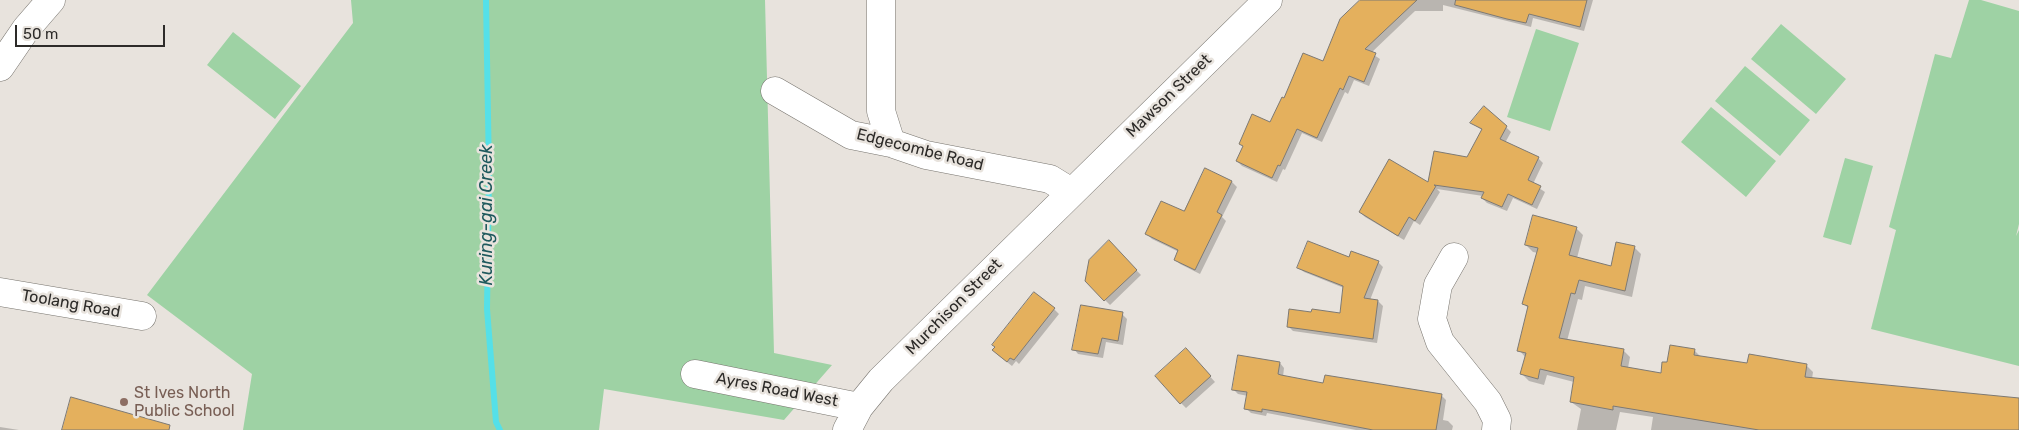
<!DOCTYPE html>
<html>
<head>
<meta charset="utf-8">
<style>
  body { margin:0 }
  #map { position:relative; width:2019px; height:430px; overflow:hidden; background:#e8e3dd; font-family:Rubik,sans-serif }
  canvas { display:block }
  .scale { position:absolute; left:15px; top:25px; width:150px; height:22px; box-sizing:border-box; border:2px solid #2d2b29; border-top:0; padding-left:6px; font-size:15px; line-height:18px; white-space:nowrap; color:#2d2b29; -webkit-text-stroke:4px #e8e3dd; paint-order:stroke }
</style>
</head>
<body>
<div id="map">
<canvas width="2019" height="430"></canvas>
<div class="scale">50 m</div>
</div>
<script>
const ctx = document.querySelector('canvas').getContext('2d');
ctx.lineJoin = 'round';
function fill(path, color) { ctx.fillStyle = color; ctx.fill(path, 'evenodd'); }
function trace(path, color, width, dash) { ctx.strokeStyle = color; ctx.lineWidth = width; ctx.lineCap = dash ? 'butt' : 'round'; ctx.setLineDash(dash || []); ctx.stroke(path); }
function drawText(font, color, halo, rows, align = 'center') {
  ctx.font = font + ' Rubik,sans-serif'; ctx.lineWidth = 5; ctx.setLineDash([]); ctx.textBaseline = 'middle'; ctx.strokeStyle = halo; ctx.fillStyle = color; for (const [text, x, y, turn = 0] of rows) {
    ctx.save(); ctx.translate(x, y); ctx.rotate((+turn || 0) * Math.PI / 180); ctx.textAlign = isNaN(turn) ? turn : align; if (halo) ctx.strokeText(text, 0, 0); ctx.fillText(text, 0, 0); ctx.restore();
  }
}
const green = new Path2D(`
  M351 0H765L774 353 832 365 784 420 604 389 599 430H243L252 374 147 295 353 23Z
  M1969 0H1981L2019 11V224L2016 236 2019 230V366L1871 329 1896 230 1889 227 1935 54 1951 58Z
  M1781 24 1846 79 1816 114 1751 59Z
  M1536 29 1579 43 1550 131 1507 117Z
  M233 32 301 86 275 119 207 65Z
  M1745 66 1810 120 1780 156 1715 101Z
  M1711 107 1776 161 1746 197 1681 142Z
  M1845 158 1873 166 1851 245 1823 237Z`);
const shadow = new Path2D(`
  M1362 0H1593L1584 31 1533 18 1531 27 1443 5V11H1415L1371 53 1380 59 1369 86 1354 80 1348 94 1345 92 1322 142 1302 133 1285 170 1283 169 1277 182 1242 166 1237 161 1244 147 1240 144 1270 124 1285 99 1323 63Z
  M1471 123 1506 127 1511 132 1505 143 1538 158 1543 163 1533 184 1545 192 1537 209 1513 198 1507 211 1487 203 1482 198 1483 196 1437 189 1440 192 1420 225 1414 221 1404 240 1365 217 1360 212 1429 184 1468 159 1482 130Z
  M1205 170 1232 182 1237 187 1222 217 1226 221 1200 274 1180 264 1175 259 1179 252 1152 239 1147 234 1185 213Z
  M1576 228 1583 235 1577 258 1612 267 1634 247 1641 254 1632 297 1585 286 1582 300 1578 299 1567 341 1623 350 1630 357 1628 368 1662 374 1668 364 1694 350 1701 357 1748 365H1806L1813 372 1812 379 2019 399V430H1651L1653 417 1620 412 1616 430H1577L1581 409 1571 402 1574 382 1547 375 1544 385 1529 381 1522 374 1526 358 1519 350 1529 309 1524 304 1538 253 1533 252 1526 245Z
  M1109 242 1141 275 1110 305 1086 281Z
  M1349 258 1378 262 1383 267 1370 300 1378 301 1383 306 1377 343 1293 331 1288 326 1312 313 1341 314 1344 288 1304 272 1299 268Z
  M1054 309 1059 314 1019 364 1016 361 1012 366 998 355Z
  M1122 314 1127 319 1123 345 1106 342 1103 358 1078 354 1074 349Z
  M1191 355 1215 382 1186 408 1181 403Z
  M1280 363 1284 368 1283 377 1324 384 1441 395 1446 400 1443 420 1448 421 1453 426 1452 430H1356L1267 413 1266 416 1251 413 1246 408 1248 396 1238 394 1233 389Z
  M0 427 19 430H0Z`);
const stream = new Path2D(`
  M486 0 489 172 487 309 496 422 500 430`);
const building = new Path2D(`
  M1360 0H1417L1365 49 1376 53 1364 82 1349 76 1343 90 1340 88 1317 138 1297 129 1280 166 1278 165 1272 178 1236 161 1243 146 1239 144 1252 114 1270 122 1282 97 1284 98 1303 53 1323 61 1340 19Z
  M1456 0H1587L1580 27 1529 14 1526 23 1507 19 1455 5Z
  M1484 106 1507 126 1500 139 1539 157 1528 180 1541 186 1532 205 1508 194 1502 207 1481 198 1484 192 1434 185 1436 186 1415 221 1409 217 1398 236 1359 212 1389 159 1428 182 1434 151 1467 157 1482 129 1470 123Z
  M1205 168 1232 181 1217 212 1222 215 1195 270 1174 260 1178 250 1145 234 1161 201 1184 211Z
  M1533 215 1577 227 1569 255 1611 266 1616 242 1635 246 1625 291 1579 280 1575 294 1571 293 1559 338 1624 349 1621 366 1661 373 1662 362H1667L1670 345 1695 349 1694 355 1747 363 1749 354 1807 364 1805 377 2019 398V430H1759L1613 406V410L1570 402 1574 377 1540 369 1538 379 1520 374 1526 353 1517 351 1528 306 1522 304 1538 248 1525 245Z
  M1109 240 1137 270 1104 301 1085 281 1089 260Z
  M1308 241 1349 257 1351 251 1379 261 1364 298 1378 300 1373 339 1287 327 1289 309 1311 312 1312 309 1340 313 1343 286 1297 268Z
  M1034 292 1055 308 1014 360 1010 358 1007 362 992 350 995 347 992 345Z
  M1081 305 1123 312 1118 341 1102 338 1098 354 1072 350Z
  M1186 348 1211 376 1180 404 1155 376Z
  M1238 355 1280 362 1278 374 1281 375 1323 383 1325 375 1442 394 1436 430H1373L1286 413 1262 409V412L1244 409 1247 392 1232 390Z
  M71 397 170 425 169 430H62Z`);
const minor = new Path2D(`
  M881 0V111L891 143
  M0 67 26 29 51 0
  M775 91 851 135 891 143 926 155 1050 179 1071 192
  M1454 257 1438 285 1432 319 1440 342 1488 402 1497 420 1496 430
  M0 292 142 316
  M695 374 859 407
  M847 430 859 407 881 380 1268 0`);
const markers = [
  [124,402,5,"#8d6e63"]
];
const streetNames = [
  ["Mawson Street",1169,96,-44],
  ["Edgecombe Road",920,150,14],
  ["Toolang Road",71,304,10],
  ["Murchison Street",954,307,-45],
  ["Ayres Road West",777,390,11]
];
const educationNames = [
  ["St Ives North",134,393],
  ["Public School",134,411]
];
const waterNames = [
  ["Kuring-gai Creek",487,215,-90]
];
fill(green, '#9ed2a4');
fill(shadow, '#0003');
trace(stream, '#55e0e8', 6);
fill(building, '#e4b05d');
trace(building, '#7d7973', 1);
trace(minor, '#77746e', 29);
trace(minor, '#fff', 28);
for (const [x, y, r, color] of markers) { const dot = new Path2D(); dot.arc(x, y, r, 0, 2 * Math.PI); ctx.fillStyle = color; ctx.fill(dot); trace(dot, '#e8e3dd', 2); }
drawText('16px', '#2d2b29', '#e8e3dd', streetNames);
drawText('16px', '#785e54', '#e8e3dd', educationNames, 'left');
drawText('italic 18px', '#1f595d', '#e8e3dd', waterNames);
</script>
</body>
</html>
